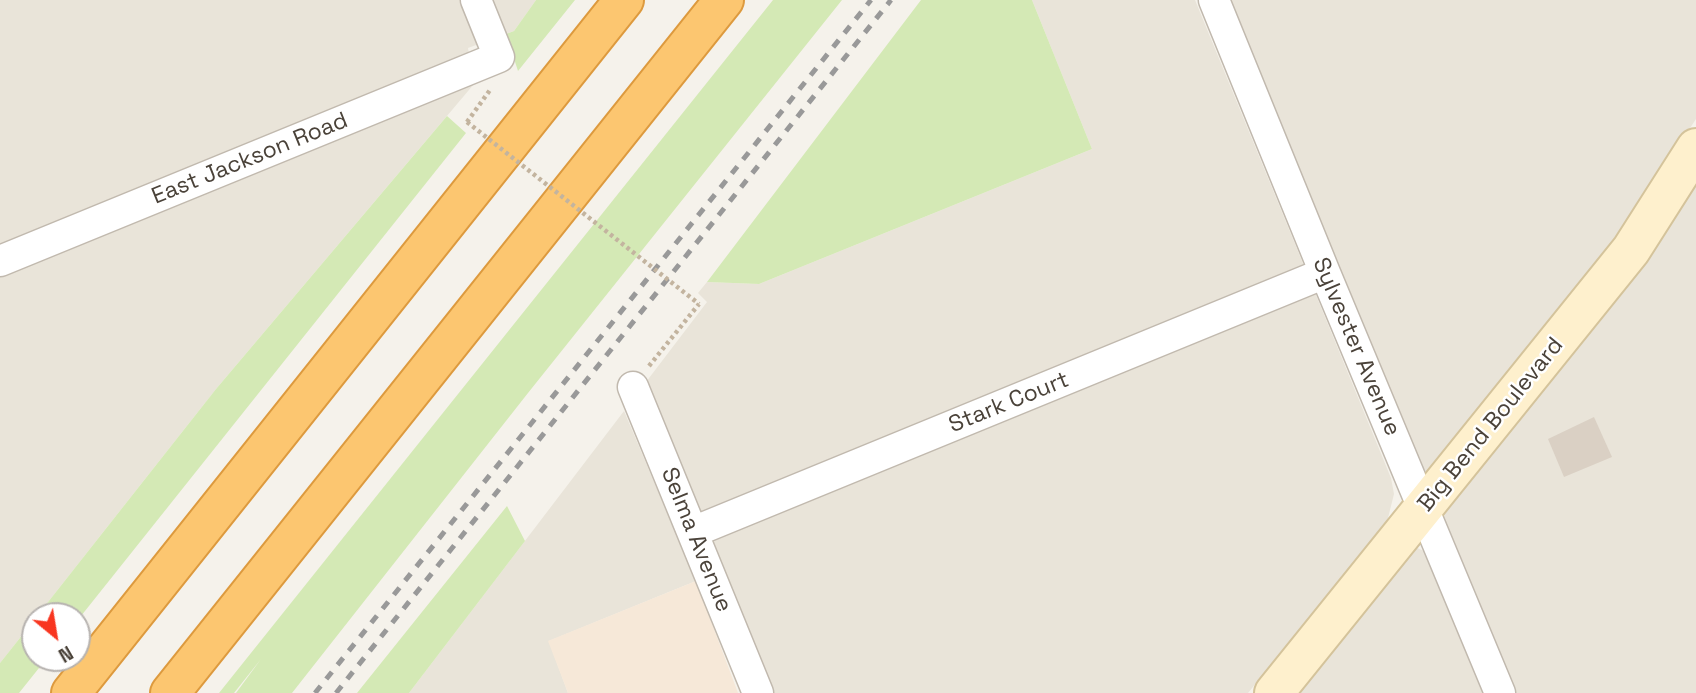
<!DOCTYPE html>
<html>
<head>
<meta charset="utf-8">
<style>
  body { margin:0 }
  #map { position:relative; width:1696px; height:693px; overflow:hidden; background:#f5f2eb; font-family:"Space Grotesk",sans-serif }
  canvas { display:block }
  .north { position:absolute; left:21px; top:602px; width:70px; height:70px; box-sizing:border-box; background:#fff; border:2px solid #b7b3b0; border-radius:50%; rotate:150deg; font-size:19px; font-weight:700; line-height:28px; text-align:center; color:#4a4239 }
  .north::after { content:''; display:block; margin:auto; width:24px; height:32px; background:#f83620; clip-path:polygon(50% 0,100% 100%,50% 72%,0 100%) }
</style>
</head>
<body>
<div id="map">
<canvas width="1696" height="693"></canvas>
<div class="north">N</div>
</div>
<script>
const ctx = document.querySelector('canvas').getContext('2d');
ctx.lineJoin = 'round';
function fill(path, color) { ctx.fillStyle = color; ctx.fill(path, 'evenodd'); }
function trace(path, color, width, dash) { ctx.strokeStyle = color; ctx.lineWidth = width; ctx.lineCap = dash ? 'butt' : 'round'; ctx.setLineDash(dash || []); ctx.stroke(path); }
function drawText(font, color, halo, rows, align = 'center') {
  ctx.font = font + ' "Space Grotesk",sans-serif'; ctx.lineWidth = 5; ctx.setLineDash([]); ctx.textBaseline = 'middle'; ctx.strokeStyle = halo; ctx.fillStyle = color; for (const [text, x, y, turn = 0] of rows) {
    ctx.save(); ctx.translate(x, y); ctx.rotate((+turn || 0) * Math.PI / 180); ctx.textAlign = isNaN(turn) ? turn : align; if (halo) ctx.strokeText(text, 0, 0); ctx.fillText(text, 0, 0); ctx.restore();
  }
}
const residential = new Path2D(`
  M0 0H536L514 31 468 48 474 84 216 389 37 616H35V619L0 663Z
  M1032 0H1195L1391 478 1394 494 1387 522 1248 693H774L646 382 707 302 698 293 707 282 759 284 1092 149Z
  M1230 0H1696V119L1611 247 1434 471H1425L1419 461Z
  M1696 178V693H1513L1444 518 1443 506Z
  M624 411 696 581 549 641 568 693H409Z
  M1415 547 1424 551 1430 561 1484 693H1292Z`);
const commercial = new Path2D(`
  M696 581 738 693H568L548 641Z`);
const green = new Path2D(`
  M536 0H575L518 71 506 34 514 31Z
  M773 0H842L528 393 292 693H236L261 659 234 693H219Z
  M921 0H1032L1092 149 759 284 707 282Z
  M447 116 466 133 77 621V616H37L216 389Z
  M507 506 525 541 409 693H357Z
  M35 619V658H47L19 693H0V663Z`);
const building = new Path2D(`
  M1594 417 1612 457 1564 477 1548 439Z`);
const path = new Path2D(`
  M467 122 490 90
  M649 366 699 304`);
const minor = new Path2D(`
  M1214 0 1325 273 1500 693
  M0 261 499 57 476 0
  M633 387 758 693
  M693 532 1325 273`);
const secondary = new Path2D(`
  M1274 693 1631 250 1696 148`);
const motorway = new Path2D(`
  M71 693 624 0
  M170 693 724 0`);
const rail = new Path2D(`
  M315 693 871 0
  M336 693 891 0`);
const pathBridge = new Path2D(`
  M467 122 699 304`);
const streetNames = [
  ["East Jackson Road",250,159,-22],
  ["Sylvester Avenue",1356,347,67],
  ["Stark Court",1009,403,-22],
  ["Big Bend Boulevard",1491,425,-51],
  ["Selma Avenue",696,540,68]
];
fill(residential, '#e9e4d9');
fill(commercial, '#f6e8d8');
fill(green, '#d4e9b5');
fill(building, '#dad0c4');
trace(minor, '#c1b9ae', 33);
trace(secondary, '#d4c39b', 42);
trace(motorway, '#dd9a3e', 42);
trace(path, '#c3b49f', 4.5, [3.5, 3.5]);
trace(minor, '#fff', 30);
trace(secondary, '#fef0cd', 38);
trace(motorway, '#fcc670', 38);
trace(rail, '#999', 5, [9, 9]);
trace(pathBridge, '#c3b49f', 4.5, [3.5, 3.5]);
drawText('23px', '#4a4239', '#fff', streetNames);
</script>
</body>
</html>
